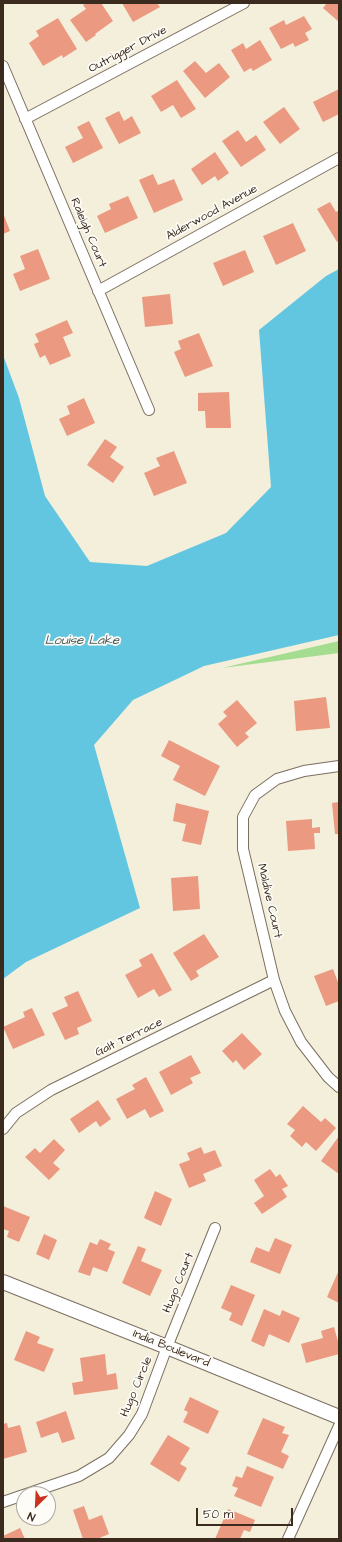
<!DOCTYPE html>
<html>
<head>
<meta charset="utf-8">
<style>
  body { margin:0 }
  #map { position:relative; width:342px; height:1542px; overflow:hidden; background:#f3efdb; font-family:"Architects Daughter",sans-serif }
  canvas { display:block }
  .frame { position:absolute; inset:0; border:4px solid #3b2a1e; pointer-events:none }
  .north { position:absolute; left:16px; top:1486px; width:40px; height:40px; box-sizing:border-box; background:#fdfcf7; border:1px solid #afa8a0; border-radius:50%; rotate:204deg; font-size:11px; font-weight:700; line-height:16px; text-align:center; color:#3b2a1e }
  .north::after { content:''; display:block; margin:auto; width:14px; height:18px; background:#c8321e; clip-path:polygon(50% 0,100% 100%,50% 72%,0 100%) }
  .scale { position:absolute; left:196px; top:1508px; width:97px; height:18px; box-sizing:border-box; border:2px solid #3b2a1e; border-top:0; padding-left:5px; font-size:12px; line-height:14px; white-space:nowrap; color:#3b2a1e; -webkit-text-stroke:3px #fdfcf7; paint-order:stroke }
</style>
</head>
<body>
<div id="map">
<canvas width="342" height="1542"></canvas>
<div class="frame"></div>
<div class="north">N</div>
<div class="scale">50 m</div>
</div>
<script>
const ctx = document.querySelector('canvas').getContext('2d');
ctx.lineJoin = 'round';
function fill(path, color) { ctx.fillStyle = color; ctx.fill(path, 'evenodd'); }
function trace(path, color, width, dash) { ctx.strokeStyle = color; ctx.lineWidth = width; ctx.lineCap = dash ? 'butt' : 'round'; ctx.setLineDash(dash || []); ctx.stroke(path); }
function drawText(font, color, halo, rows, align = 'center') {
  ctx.font = font + ' "Architects Daughter",sans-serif'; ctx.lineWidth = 3.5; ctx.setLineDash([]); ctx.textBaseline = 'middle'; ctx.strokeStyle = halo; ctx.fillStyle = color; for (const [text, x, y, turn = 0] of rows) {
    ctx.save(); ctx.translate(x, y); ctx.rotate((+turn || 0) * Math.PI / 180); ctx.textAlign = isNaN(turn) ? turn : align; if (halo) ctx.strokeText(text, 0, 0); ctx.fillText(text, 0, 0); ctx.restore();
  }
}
const green = new Path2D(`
  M339 641V653L222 668Z`);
const water = new Path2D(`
  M339 269V635L204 666 133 700 94 745 140 908 26 962 3 979V355L19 398 45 496 90 562 147 566 226 533 271 487 259 330 326 276Z`);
const building = new Path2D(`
  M86 3H101L113 21 95 34 96 35 86 42 70 20 86 9 83 5Z
  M122 3H157L160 7 133 22Z
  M327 3H339V22L323 8Z
  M304 16 312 29 305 33 309 40 295 47 293 43 281 49 269 28 284 20 286 25Z
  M58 18 77 49 63 58 62 55 43 66 29 43 39 36 36 31Z
  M260 40 272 60 253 71 251 68 244 72 231 50 243 43 246 49Z
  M195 61 206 73 219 63 230 77 205 98 183 71Z
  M177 80 196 109 181 118 173 105 161 112 151 96Z
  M339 89V114L323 122 313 102Z
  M284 107 300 129 280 144 263 122Z
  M119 111 124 121 132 116 141 133 119 144 105 118Z
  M89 121 103 148 73 163 65 147 83 138 77 127Z
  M238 130 246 142 256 135 266 150 241 167 222 141Z
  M215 152 229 173 218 181 215 176 202 185 191 169Z
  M153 174 158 185 174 179 183 200 154 213 139 180Z
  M128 196 138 218 105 233 97 216 111 209 109 204Z
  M330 202 336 212 339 210V241L337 242 317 209Z
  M3 213 10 231 3 234Z
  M293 223 306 251 276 265 263 236Z
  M38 249 50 279 20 291 13 274 25 269 20 256Z
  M245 250 254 272 223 286 213 263Z
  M170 294 173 324 145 327 142 297Z
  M67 320 73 333 63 337 71 356 50 365 45 355 40 358 34 344 39 342 35 334Z
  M199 333 213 366 185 377 174 352 181 349 178 341Z
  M229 392 231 428H206L205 411H198V393Z
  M84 398 95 423 67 436 59 419 70 414 67 406Z
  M105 439 117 447 110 457 124 467 113 483 87 465Z
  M174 451 187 483 154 496 144 473 160 466 156 458Z
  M326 697 330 728 296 731 294 701Z
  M237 700 257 723 245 733 249 737 237 747 218 724 227 716 223 712Z
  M169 740 220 766 205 796 173 780 180 766 161 756Z
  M339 802V834H335L332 803Z
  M176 803 209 811 201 845 182 841 186 824 173 821Z
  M312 819V828L320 827V833H314L315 849 288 851 286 821Z
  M198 876 200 909 173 911 171 878Z
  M204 934 219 957 196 971 199 976 191 981 173 953Z
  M152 953 172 990 159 997 154 989 138 998 125 975 142 966 139 960Z
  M333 969 339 985V1001L326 1006 314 976Z
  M78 991 92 1021 77 1028 79 1034 65 1040 52 1013 68 1006 64 997Z
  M32 1008 45 1035 13 1049 3 1027 25 1017 23 1012Z
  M242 1033 262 1054 244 1070 236 1060 233 1063 222 1051Z
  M191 1055 201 1073 190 1078 193 1083 171 1095 159 1072Z
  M146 1077 164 1111 150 1118 145 1109 127 1119 116 1099 135 1089 132 1085Z
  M98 1100 111 1119 100 1127 96 1121 79 1133 70 1119Z
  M303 1106 321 1122 325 1118 336 1128 316 1151 306 1142 302 1147 290 1136 295 1130 287 1124Z
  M339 1136V1174L321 1161Z
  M54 1139 65 1150 53 1163 60 1169 49 1180 25 1157 35 1148 40 1153Z
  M201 1147 204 1154 215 1150 222 1166 203 1174 206 1181 189 1188 179 1164 190 1160 187 1153Z
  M270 1169 276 1177 280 1174 288 1186 282 1189 287 1197 262 1214 254 1203 264 1196 254 1180Z
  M155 1191 172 1199 161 1226 144 1218Z
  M3 1206 30 1217 19 1242 7 1237 9 1231 3 1229Z
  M44 1234 57 1240 49 1260 36 1254Z
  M275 1238 292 1245 280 1274 250 1262 256 1247 269 1252Z
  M100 1239 111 1244 108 1249 115 1252 107 1272 93 1267 90 1276 78 1272 90 1242 97 1245Z
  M138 1246 146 1249 141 1261 162 1270 150 1296 122 1283Z
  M339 1270V1303L327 1297Z
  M231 1285 255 1295 242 1326 229 1320 232 1313 221 1308Z
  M264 1309 280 1316 282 1310 300 1318 289 1343 269 1334 264 1347 251 1341Z
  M334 1327 339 1345V1354L306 1363 301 1344 323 1338 321 1331Z
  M26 1331 40 1337 37 1343 54 1349 44 1372 14 1360Z
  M105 1354 107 1375 116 1373 118 1389 74 1395 72 1383 83 1381 80 1358Z
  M190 1397 219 1411 208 1434 183 1422 188 1412 184 1410Z
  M66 1411 75 1439 62 1443 58 1432 41 1438 36 1422Z
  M263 1418 285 1427 282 1433 289 1435 281 1452 289 1456 283 1469 247 1454Z
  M7 1423 8 1428 20 1425 27 1452 3 1459V1424Z
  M168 1435 190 1448 180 1464 187 1468 179 1482 150 1464Z
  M247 1466 274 1477 261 1507 234 1496 238 1488 232 1486 236 1476 242 1478Z
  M84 1506 89 1520 102 1515 109 1534 97 1539H83L73 1510Z
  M228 1509 255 1520 250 1532 244 1530 240 1539H215Z
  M20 1528 25 1539H3V1536Z`);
const street = new Path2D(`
  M3 66 149 410
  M25 119 244 3
  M98 291 339 158
  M339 766 304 771 277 779 255 795 243 817V849L274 980 285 1011 301 1042 328 1077 339 1087
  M3 1129 16 1113 51 1090 274 980
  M3 1502 79 1476 109 1458 129 1435 142 1414 167 1347 215 1228
  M288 1539 339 1426`);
const secondary = new Path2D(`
  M3 1282 167 1347 339 1417`);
const streetNames = [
  ["Outrigger Drive",128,50,-28],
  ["Alderwood Avenue",212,213,-29],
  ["Raleigh Court",88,233,67],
  ["Maldive Court",269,901,77],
  ["Galt Terrace",129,1038,-26],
  ["Hugo Court",179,1283,-68],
  ["India Boulevard",171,1349,22],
  ["Hugo Circle",137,1387,-67]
];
const waterNames = [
  ["Louise Lake",82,641]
];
fill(green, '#a4dd8f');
fill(water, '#63c6e1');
fill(building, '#eb9980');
trace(street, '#7b6f60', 12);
trace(secondary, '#7b6f60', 16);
trace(street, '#fff', 10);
trace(secondary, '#fff', 14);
drawText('12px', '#3b2a1e', '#fdfcf7', streetNames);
drawText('italic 13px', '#475958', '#fdfcf7', waterNames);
</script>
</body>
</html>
